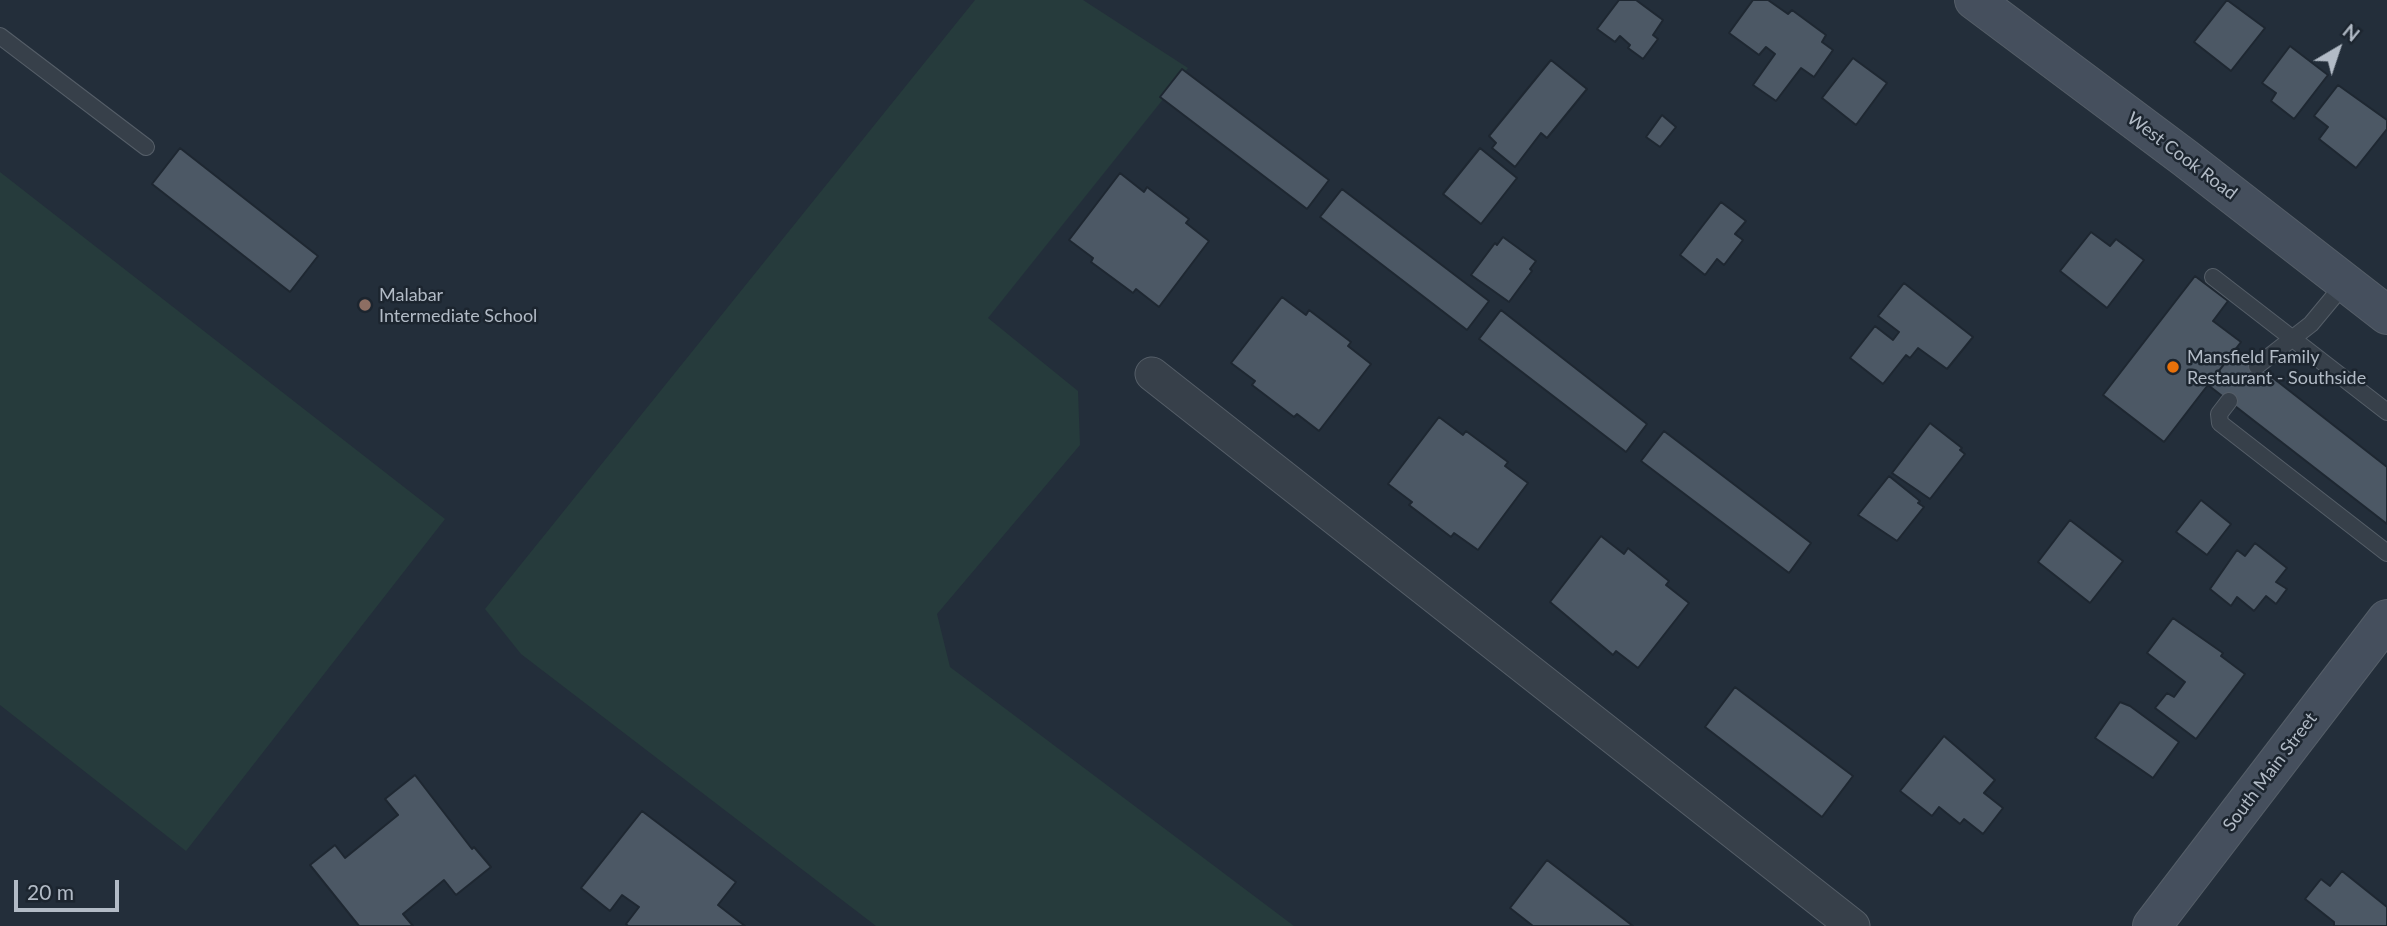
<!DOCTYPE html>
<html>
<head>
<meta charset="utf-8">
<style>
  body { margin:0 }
  #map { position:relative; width:2387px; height:926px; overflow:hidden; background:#232e3a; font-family:Lato,sans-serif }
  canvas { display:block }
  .north { position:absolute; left:2303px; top:14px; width:70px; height:70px; -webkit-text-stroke:5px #1c252f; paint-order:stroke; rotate:39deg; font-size:19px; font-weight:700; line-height:28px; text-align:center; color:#b2bbc6 }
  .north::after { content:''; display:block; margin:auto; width:24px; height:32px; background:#b2bbc6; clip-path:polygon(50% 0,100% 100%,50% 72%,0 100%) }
  .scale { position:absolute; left:14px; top:880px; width:105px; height:32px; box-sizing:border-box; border:4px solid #b2bbc6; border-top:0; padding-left:9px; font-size:21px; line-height:24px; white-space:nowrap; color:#b2bbc6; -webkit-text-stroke:5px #1c252f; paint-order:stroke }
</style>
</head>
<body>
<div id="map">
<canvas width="2387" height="926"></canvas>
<div class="north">N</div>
<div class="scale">20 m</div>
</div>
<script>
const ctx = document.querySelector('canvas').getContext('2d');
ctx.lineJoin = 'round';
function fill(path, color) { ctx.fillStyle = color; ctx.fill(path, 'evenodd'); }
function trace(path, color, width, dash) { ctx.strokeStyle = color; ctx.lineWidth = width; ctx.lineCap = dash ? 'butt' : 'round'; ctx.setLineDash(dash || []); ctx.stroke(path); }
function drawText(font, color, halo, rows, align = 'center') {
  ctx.font = font + ' Lato,sans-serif'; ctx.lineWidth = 5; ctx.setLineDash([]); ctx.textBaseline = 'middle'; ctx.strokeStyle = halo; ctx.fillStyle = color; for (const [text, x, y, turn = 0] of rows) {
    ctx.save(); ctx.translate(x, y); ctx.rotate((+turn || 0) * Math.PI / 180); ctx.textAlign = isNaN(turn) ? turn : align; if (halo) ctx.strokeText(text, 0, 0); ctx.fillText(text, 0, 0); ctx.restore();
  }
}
const green = new Path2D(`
  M975 0H1083L1188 68 988 318 1078 391 1080 445 937 614 950 667 1294 926H876L521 654 485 609Z
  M0 172 445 519 186 851 0 705Z`);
const building = new Path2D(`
  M1619 0H1636L1663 20 1653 35 1658 39 1643 59 1628 48 1630 45 1620 36 1615 42 1597 29Z
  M1753 0H1768L1788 14 1792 10 1826 35 1822 42 1833 50 1814 77 1801 68 1776 101 1753 85 1775 54 1766 47 1759 55 1729 33Z
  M2227 0 2265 28 2231 71 2194 42Z
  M2290 46 2328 75 2294 119 2271 101 2276 93 2262 83Z
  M1853 58 1887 83 1856 125 1822 98Z
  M1551 60 1587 89 1547 138 1541 133 1515 167 1492 148 1496 143 1489 136Z
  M1182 69 1329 180 1307 209 1160 97Z
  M2338 85 2387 120V129L2356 168 2319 139 2328 127 2314 116Z
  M1662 115 1676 127 1660 147 1646 137Z
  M180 148 318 256 290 292 152 184Z
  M1480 148 1517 178 1481 224 1443 194Z
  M1120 173 1144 192 1147 187 1189 219 1186 223 1209 241 1159 307 1136 289 1133 293 1091 262 1093 258 1069 240Z
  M1342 189 1489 301 1467 330 1320 217Z
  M1721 202 1746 221 1735 234 1743 240 1724 265 1717 259 1705 275 1680 255Z
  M2091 232 2110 246 2116 239 2144 260 2107 308 2060 271Z
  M1503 237 1536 261 1530 269 1532 271 1509 302 1471 275 1495 243 1497 245Z
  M2195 276 2228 301 2213 321 2241 342 2164 442 2103 395Z
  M1904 283 1973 337 1947 369 1918 348 1910 358 1906 355 1883 384 1850 358 1875 326 1893 340 1899 332 1878 316Z
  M1282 297 1306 315 1309 310 1351 342 1348 346 1371 364 1319 431 1297 414 1294 417 1252 385 1255 381 1231 363Z
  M1501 310 1647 424 1626 452 1479 339Z
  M2236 349 2387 467V524L2208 385Z
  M1439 417 1463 435 1466 431 1508 462 1505 466 1528 483 1478 550 1454 533 1451 537 1409 505 1412 502 1388 484Z
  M1930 423 1962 448 1960 450 1965 454 1930 499 1892 473Z
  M1664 431 1811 543 1789 573 1641 461Z
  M1889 476 1920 501 1918 503 1924 507 1897 541 1858 515Z
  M2201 500 2231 524 2207 555 2176 532Z
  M2070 520 2123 561 2090 603 2038 562Z
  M1601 536 1624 554 1628 548 1669 581 1666 585 1689 603 1638 668 1616 651 1613 655 1550 602Z
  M2255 543 2287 568 2276 582 2287 589 2276 604 2266 596 2254 611 2237 597 2231 606 2210 589 2237 550 2245 556Z
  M2173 618 2223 653 2221 656 2245 674 2196 739 2155 708 2167 693 2174 697 2185 682 2147 653Z
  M1735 687 1853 776 1822 817 1705 727Z
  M2120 702 2130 706 2179 742 2153 778 2095 738Z
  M1944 736 1995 780 1984 793 2003 808 1983 834 1964 819 1960 824 1939 807 1932 816 1900 791Z
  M415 775 472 849 474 847 491 867 456 895 444 880 403 914 413 926H359L310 865 335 845 345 858 398 815 385 799Z
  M642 811 736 882 718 905 745 926H628L626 924 639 907 622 895 610 911 581 888Z
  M1547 860 1633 926H1533L1510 908Z
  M2342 871 2387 907V926H2334V922L2305 899 2321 879 2330 886Z`);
const lane = new Path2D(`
  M0 36 146 147
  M2213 277 2387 412
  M2257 366 2311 324 2345 283
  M2229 401 2219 414 2220 423 2387 553`);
const street = new Path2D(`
  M1152 374 1853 926`);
const secondary = new Path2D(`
  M1974 0 2185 158 2387 315
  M2152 926 2387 619`);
const markers = [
  [365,305,7,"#8d6e63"],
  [2173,367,7,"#e8710a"]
];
const streetNames = [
  ["West Cook Road",2182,156,37],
  ["South Main Street",2270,772,-53]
];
const poiNames = [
  ["Malabar",379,295],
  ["Intermediate School",379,316],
  ["Mansfield Family",2187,357],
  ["Restaurant - Southside",2187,378]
];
fill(green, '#263b3c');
fill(building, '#4c5865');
trace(building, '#1e2731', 2);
trace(lane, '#555e68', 18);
trace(street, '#555e68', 35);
trace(secondary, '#555e68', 40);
trace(lane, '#37404a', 16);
trace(street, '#37404a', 33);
trace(secondary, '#454f5d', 38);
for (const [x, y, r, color] of markers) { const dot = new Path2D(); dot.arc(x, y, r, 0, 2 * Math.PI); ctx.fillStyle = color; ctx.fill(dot); trace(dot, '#1c252f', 2.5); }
drawText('18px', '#b2bbc6', '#1c252f', streetNames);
drawText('18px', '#b2bbc6', '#1c252f', poiNames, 'left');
</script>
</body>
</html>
